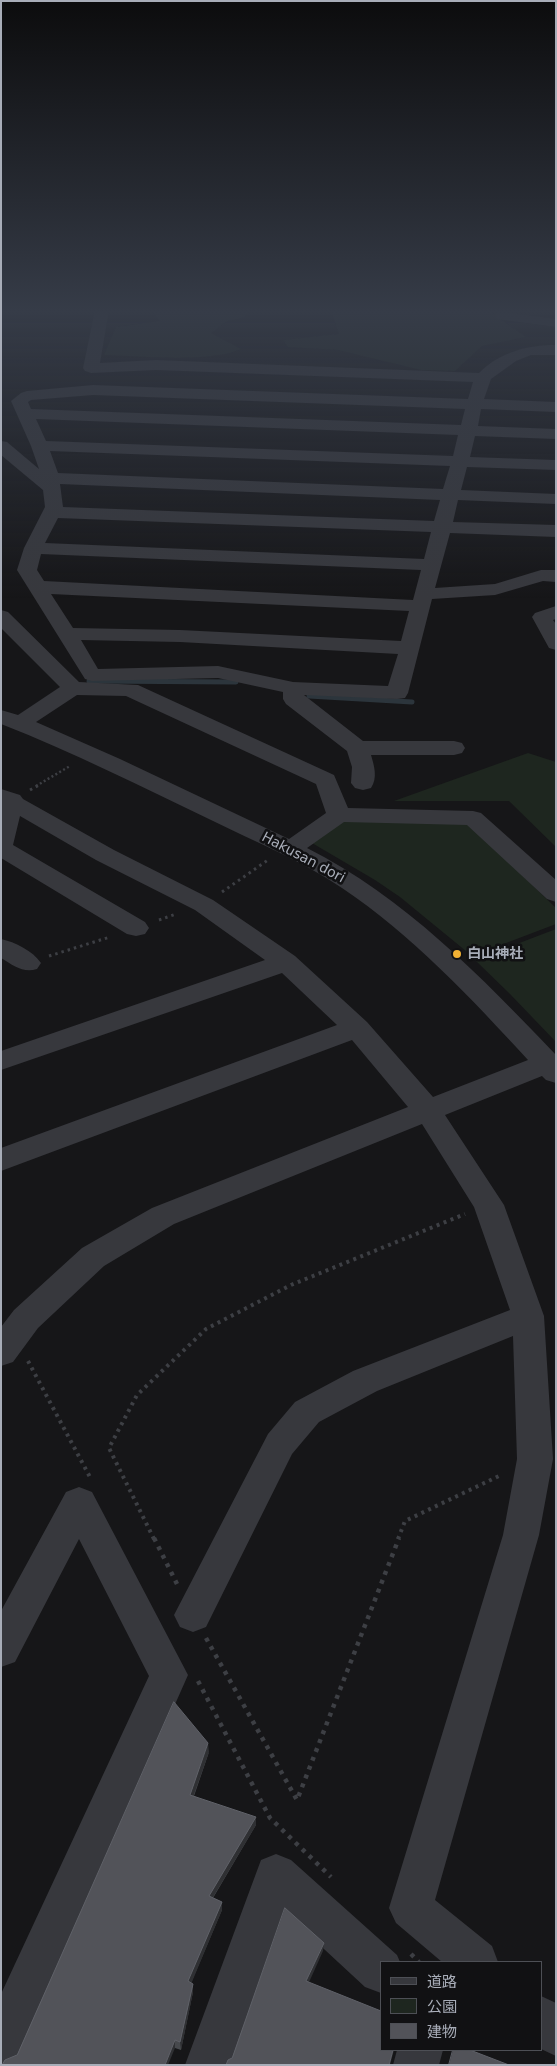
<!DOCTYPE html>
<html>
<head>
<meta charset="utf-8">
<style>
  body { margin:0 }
  #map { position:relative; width:557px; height:2066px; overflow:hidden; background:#161618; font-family:"DejaVu Sans","Noto Sans JP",sans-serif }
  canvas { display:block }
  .frame { position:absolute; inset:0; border:2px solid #a8adb8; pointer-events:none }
  .legend { position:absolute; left:380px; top:1961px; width:162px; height:90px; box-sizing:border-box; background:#111113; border:1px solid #4d4f55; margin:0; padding:6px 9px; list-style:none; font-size:15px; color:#a8adb8 }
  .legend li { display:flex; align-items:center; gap:10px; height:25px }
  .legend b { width:25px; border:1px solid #4d4f55 }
</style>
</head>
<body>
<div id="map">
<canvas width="557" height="2066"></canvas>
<div class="frame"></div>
<ul class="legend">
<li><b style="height:6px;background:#37383d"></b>道路</li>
<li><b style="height:14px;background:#1e261f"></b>公園</li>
<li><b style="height:14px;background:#525359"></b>建物</li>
</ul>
</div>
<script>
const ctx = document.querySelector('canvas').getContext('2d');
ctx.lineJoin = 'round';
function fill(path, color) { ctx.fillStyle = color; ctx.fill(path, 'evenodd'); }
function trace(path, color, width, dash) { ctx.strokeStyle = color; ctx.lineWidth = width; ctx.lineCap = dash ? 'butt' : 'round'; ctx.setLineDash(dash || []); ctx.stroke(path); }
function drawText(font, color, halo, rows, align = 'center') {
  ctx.font = font + ' "DejaVu Sans","Noto Sans JP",sans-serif'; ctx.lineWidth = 5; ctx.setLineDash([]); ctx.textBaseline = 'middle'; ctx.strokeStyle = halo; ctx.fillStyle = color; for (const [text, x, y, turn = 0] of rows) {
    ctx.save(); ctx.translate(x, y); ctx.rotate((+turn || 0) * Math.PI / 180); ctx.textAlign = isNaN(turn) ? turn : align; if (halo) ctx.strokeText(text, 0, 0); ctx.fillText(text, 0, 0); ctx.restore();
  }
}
const green = new Path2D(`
  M151 310H247L245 317 227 321 211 333 241 349C212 363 139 356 104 355L116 327 160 321Z
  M331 310H487L526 337 482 346 455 371 421 370 338 350 288 347 283 340 339 334Z
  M528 753 556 762V847L509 801H394Z
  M340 819 468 823 556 908V924L472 956 400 897 375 880 312 843Z
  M556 929V1042L510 994 475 960Z`);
const stream = new Path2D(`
  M89 681 236 682
  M309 696 412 702`);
const pathFar3 = new Path2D(`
  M36 786 70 766`);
const pathFar2 = new Path2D(`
  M30 790 39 785
  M222 892 268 860
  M159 920 176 914
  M49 956 110 937`);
const pathFar1 = new Path2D(`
  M28 1361 91 1479
  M154 1539 109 1448 137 1395 206 1329 291 1285 465 1214
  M398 1539 405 1521 501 1475`);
const path = new Path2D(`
  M154 1538 177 1584
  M206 1638 297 1800 399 1538
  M198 1681 270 1818 331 1877
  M411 1954 419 1962`);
const minor = new Path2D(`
  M95 310H109L100 363 156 360 479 373C500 352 527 345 556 345V355H531L516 361 491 379 484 399 556 402V412L481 409 478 426 556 429V439L475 436 470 457 556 460V470L467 467 461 490 556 494V504L458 500 453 522 556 525V537L450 533 435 588 495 584 541 570H556V582L543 581 495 595 432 599 408 693 405 698 397 699 304 695 363 741H454L462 743 465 748 462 753 454 755H371C374 765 378 778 371 788L363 790 355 788 351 783 352 767 347 751 286 704 283 699V692L218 678 92 681 85 679 17 570 24 548 45 507 43 490 1 455V441L7 442 39 469 31 446 11 401 21 393 27 391 93 385 468 399 473 382 156 370 91 373 85 371 83 368ZM93 395 465 409 461 425 31 409 28 402 31 400ZM36 419 458 435 453 456 46 441ZM50 451 450 466 443 489 58 473ZM60 484 440 500 434 521 63 507ZM58 518 431 532 424 559 45 543ZM41 554 421 570 413 600 44 581 37 570ZM51 594 409 611 401 641 180 630 73 628ZM81 640 180 642 398 654 388 686 293 682 218 666 98 669Z
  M502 312 556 319V327L497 319 495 316 497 313Z
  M556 606V619L553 620 556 624V650L549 648 532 617 535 613Z
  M1 610 8 612 79 682 138 685 334 775 348 808 473 811 481 813 556 880V902L547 899 467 825 344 822 307 848C404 897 482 977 556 1055V1083L546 1080 542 1076 445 1115 504 1205 544 1316 553 1459 539 1535 435 1900 492 1946 498 1962H442L396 1923 389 1908 503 1535 517 1459 513 1336 377 1391 319 1422 292 1454 206 1627 193 1632 180 1627 174 1615 268 1434 295 1402 353 1371 510 1310 474 1207 422 1124 174 1224 104 1266 38 1328 13 1362 1 1366V1327L14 1310 82 1248 152 1208 408 1107 352 1040 1 1171V1148L337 1025 282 973 1 1070V1051L265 960 195 910 96 860 20 816 13 845 145 922 149 928 145 934 136 936 127 934 1 858V789L20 795 23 799 114 850 213 900 295 956 367 1022 433 1097 528 1060C471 998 412 935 342 888 301 860 255 842 211 820 142 787 73 752 1 724V710L18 715 60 687 1 628ZM77 695 126 696 316 784 326 813 289 839 120 759 36 722Z
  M1 939C15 942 33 951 41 963L37 969C23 973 14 966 1 958Z
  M79 1487 92 1492 188 1675 17 2061 8 2065H1V1994L149 1676 79 1539 15 1662 1 1667V1611L66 1492Z
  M276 1854 291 1860 397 1955 400 1962H381V1993L365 1987 284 1912 231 2065H185L261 1860Z
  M541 1996 556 2003V2056L541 2049Z
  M397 2050H443L439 2065H393Z`);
const wall = new Path2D(`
  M209 1752 194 1796 256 1825 213 1898 222 1902V1910L191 1983 193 1984V1992L181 2050 175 2048 17 2055Z`);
const shadedWall = new Path2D(`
  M208 1743 209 1752 191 1803 190 1795Z
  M256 1817V1825L209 1904V1896Z
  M222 1902V1910L189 1989 188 1981Z
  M324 1943 323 1951 306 1989V1981Z
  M193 1984V1992L181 2050 180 2042Z
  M175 2040V2048L168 2065H165Z
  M393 2050H394L390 2065H389Z`);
const building = new Path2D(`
  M174 1702 208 1743 190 1795 256 1817 209 1896 222 1902 188 1981 193 1984 180 2042 175 2040 165 2065H2L5 2060 17 2055Z
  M285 1908 324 1943 306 1981 381 2011V2050H393L389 2065H226L228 2060 232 2058Z
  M453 2050H470L509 2065H449Z`);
const markers = [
  [457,954,5,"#f2b134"]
];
const streetNames = [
  ["Hakusan dori",303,858,28]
];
const poiNames = [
  ["白山神社",467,954]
];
fill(green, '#1e261f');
trace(stream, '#2c353c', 5);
trace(pathFar3, '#3d3f44', 2.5, [2, 2.5]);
trace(pathFar2, '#3d3f44', 3, [2.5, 4]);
trace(pathFar1, '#3d3f44', 4, [3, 4.5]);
trace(path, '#3d3f44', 4.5, [4, 5.5]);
fill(minor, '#37383d');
fill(wall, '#47494d');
fill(shadedWall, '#2f3033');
fill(building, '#525359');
trace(building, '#5f6168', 1);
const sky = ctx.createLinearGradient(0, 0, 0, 599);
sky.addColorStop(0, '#0c0c0d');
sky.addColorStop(0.52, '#363c48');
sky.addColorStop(1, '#363c4800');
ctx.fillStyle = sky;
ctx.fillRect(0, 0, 557, 599);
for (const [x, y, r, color] of markers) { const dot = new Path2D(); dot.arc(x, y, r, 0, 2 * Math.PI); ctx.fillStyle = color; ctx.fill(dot); trace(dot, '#111113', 2); }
drawText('14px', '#a8adb8', '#111113', streetNames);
drawText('bold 14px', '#a8adb8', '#111113', poiNames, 'left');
</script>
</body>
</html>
